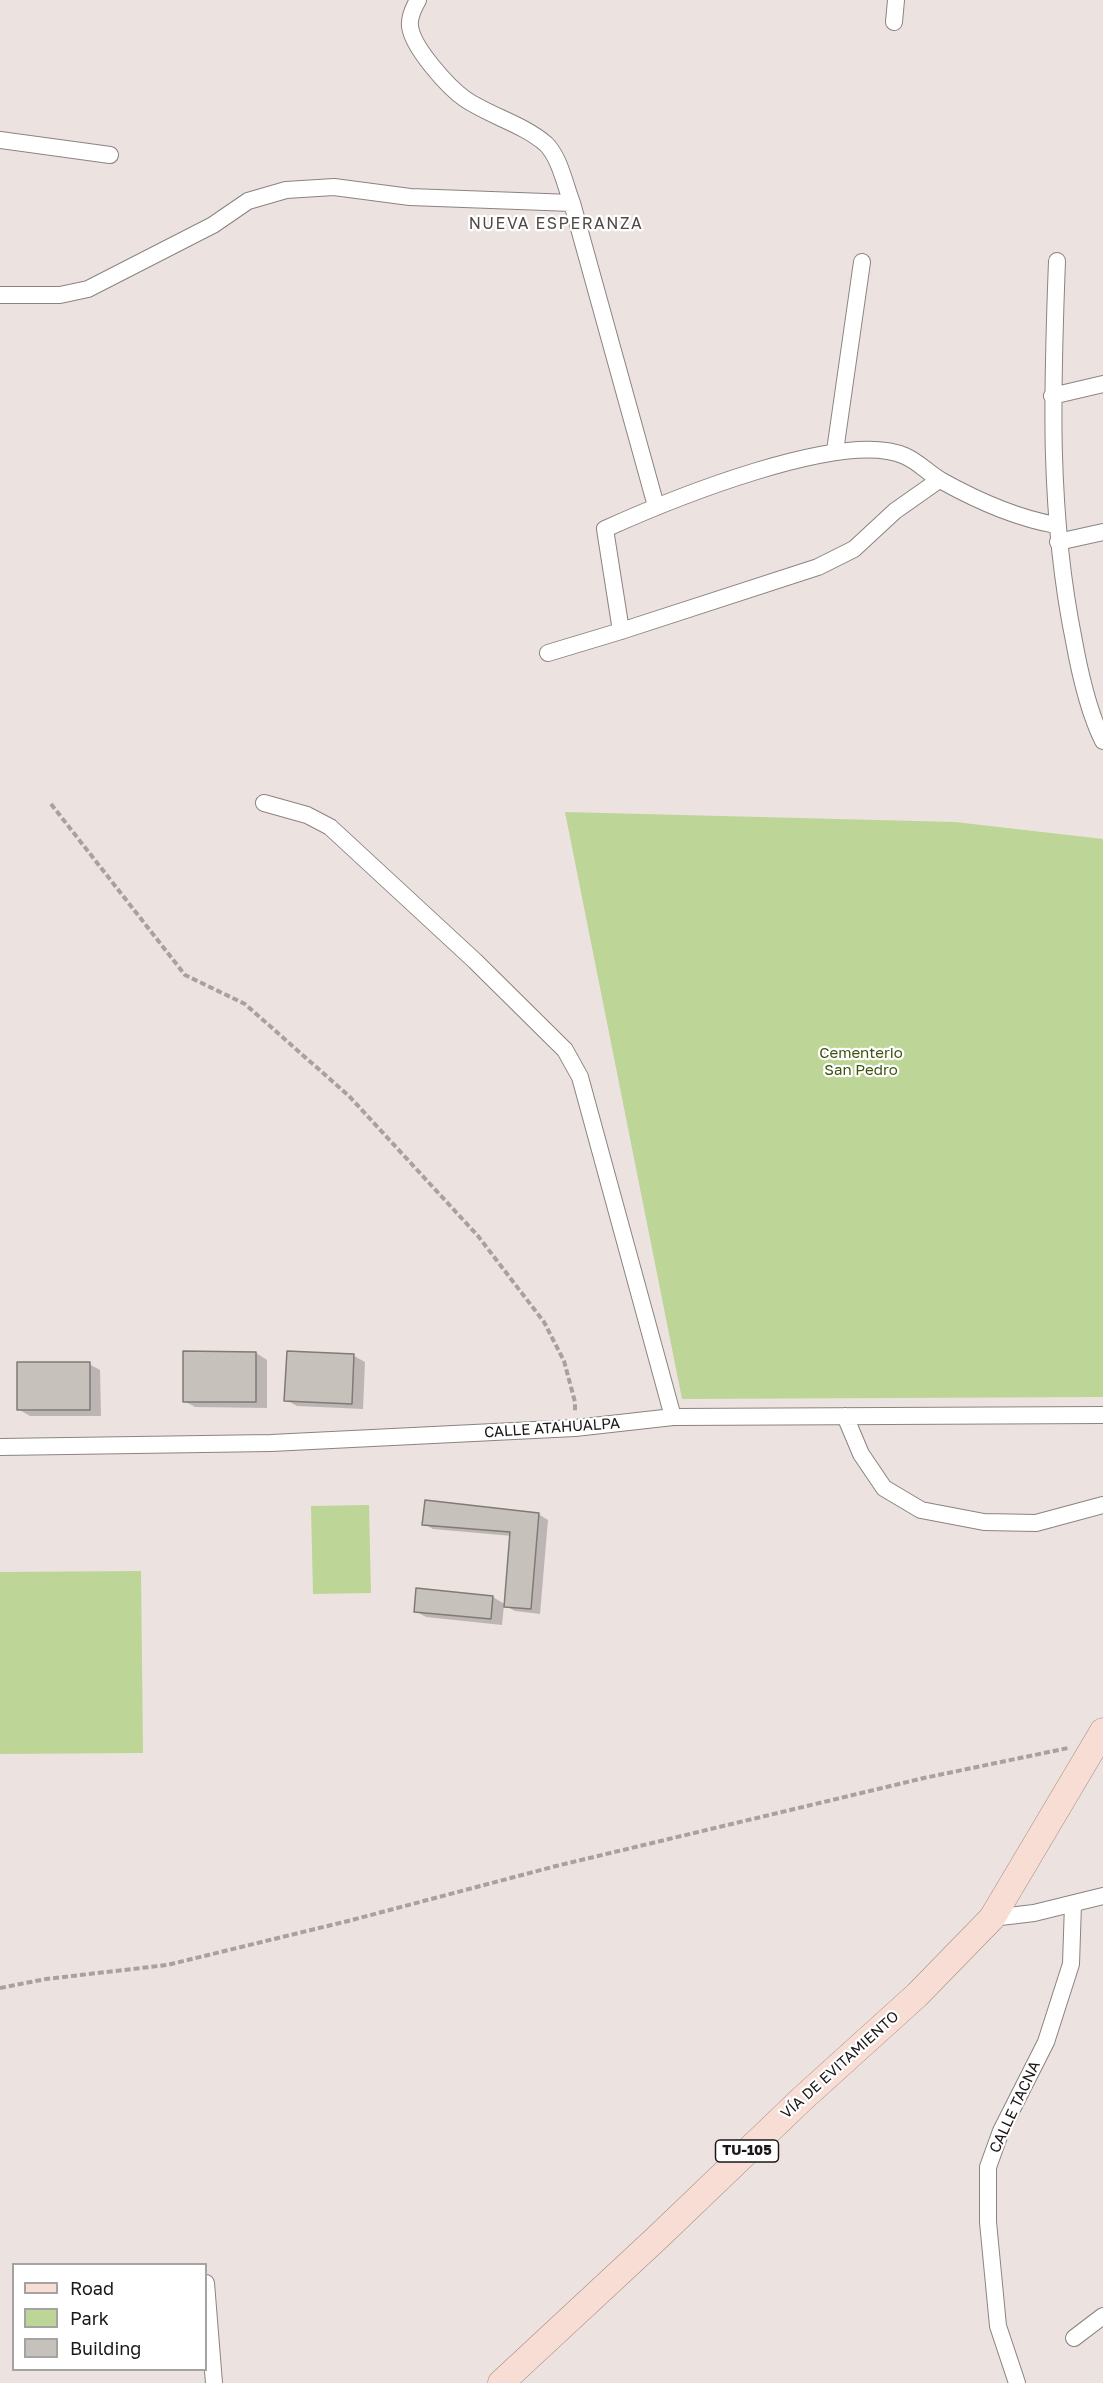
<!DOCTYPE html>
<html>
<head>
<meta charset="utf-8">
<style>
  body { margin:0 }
  #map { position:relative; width:1103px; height:2383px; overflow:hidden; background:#ece3e0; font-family:"Golos Text",sans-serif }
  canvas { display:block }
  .legend { position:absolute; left:12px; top:2263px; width:195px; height:108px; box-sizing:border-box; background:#fff; border:2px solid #a4a3a2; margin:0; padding:8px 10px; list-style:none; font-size:18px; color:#1b1817 }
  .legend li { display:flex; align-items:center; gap:12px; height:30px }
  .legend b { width:30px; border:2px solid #a4a3a2 }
</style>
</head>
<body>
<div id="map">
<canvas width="1103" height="2383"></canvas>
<ul class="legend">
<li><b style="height:8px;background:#f7ddd4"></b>Road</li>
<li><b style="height:16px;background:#bdd596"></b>Park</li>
<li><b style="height:16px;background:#c6c1bb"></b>Building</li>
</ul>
</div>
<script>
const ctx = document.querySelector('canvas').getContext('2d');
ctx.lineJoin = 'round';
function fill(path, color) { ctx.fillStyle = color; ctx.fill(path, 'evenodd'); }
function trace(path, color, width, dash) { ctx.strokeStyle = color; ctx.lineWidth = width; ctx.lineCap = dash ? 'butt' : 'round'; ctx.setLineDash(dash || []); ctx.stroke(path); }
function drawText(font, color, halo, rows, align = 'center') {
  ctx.font = font + ' "Golos Text",sans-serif'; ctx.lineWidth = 4.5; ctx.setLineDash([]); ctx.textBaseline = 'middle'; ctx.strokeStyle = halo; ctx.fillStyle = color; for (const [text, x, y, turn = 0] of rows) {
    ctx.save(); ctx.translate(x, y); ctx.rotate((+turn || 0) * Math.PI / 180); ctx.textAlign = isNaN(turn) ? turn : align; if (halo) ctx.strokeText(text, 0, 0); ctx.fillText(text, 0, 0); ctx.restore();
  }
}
const green = new Path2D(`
  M565 812 955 822 1103 839V1397L682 1399Z
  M369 1505 371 1593 313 1594 311 1506Z
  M141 1571 143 1753 0 1754V1572Z`);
const shadow = new Path2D(`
  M256 1353 267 1360V1408L195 1407 184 1401Z
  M354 1356 365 1362 363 1409 297 1406 286 1400Z
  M89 1364 100 1370 101 1416H30L18 1409Z
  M538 1514 548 1520 540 1614 515 1611 504 1605 502 1625 426 1617 415 1611 417 1590 493 1597 506 1605 512 1536 433 1529 424 1524Z`);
const building = new Path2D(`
  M183 1351 256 1352V1402H183Z
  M287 1351 354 1354 352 1404 284 1401Z
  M17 1362H90V1410H17Z
  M425 1500 539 1513 531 1609 504 1607 510 1532 422 1525Z
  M416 1588 493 1596 491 1619 414 1612Z`);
const path = new Path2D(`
  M51 804 185 975 245 1004 349 1096 478 1236 544 1322 564 1361 575 1402V1413
  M0 1988 46 1979 167 1965 348 1921 556 1866 924 1778 1068 1748`);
const minor = new Path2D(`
  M418 0C414 7 409 18 410 26 412 47 448 87 465 99 490 116 523 124 546 144 560 158 565 185 572 203L656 506
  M894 22 896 0
  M0 140 110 155
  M1057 261C1052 391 1048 513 1074 641 1080 674 1088 711 1103 741
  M0 295H60L88 289 213 225 248 201 286 190 334 187 410 197 572 203
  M1052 396 1103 384
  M835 451 862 262
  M1058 542 1103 532
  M621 631 605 529C667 501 843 428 905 456 919 462 929 474 942 481 978 501 1016 518 1056 525
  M548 653 621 631 818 567 854 549 895 511 939 480
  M264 803 307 815 330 827 475 961 565 1050 580 1077 673 1417
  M845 1416 861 1454 884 1488 921 1510 984 1522 1036 1523 1103 1505
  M0 1447 271 1443 575 1428 673 1417 1103 1415
  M992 1918 1034 1913 1103 1896
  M206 2283 214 2383
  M1074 2338 1103 2316
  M1017 2383 998 2326 988 2222V2167L1001 2131 1046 2042 1071 1964 1073 1904`);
const primary = new Path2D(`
  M501 2383 658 2237 802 2099 917 1995 992 1918 1103 1731`);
const shields = [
  [747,2151,63]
];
const shieldNames = [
  ["TU-105",747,2151]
];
const parkNames = [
  ["Cementerio",861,1053],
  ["San Pedro",861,1070]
];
const streetNames = [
  ["CALLE ATAHUALPA",552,1428,-4],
  ["VÍA DE EVITAMIENTO",840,2065,-42],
  ["CALLE TACNA",1015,2107,-65]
];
const neighbourhoodNames = [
  ["NUEVA ESPERANZA",556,224]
];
fill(green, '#bdd596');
fill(shadow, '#0003');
fill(building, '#c6c1bb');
trace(building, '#7f7a74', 1.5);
trace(minor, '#8b8380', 18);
trace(primary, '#a68a80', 27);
trace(path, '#a8a19f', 4, [6, 3]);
trace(minor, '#fff', 16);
trace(primary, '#f7ddd4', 26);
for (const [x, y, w] of shields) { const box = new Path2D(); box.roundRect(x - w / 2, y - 11, w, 22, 4.5); ctx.fillStyle = '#fff'; ctx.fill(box); trace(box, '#1b1817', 1.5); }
drawText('bold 14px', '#1b1817', null, shieldNames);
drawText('15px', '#3e530d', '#fff', parkNames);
drawText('15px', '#1b1817', '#fff', streetNames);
ctx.letterSpacing = '1.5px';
drawText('16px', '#504946', '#fff', neighbourhoodNames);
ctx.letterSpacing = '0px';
</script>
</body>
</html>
